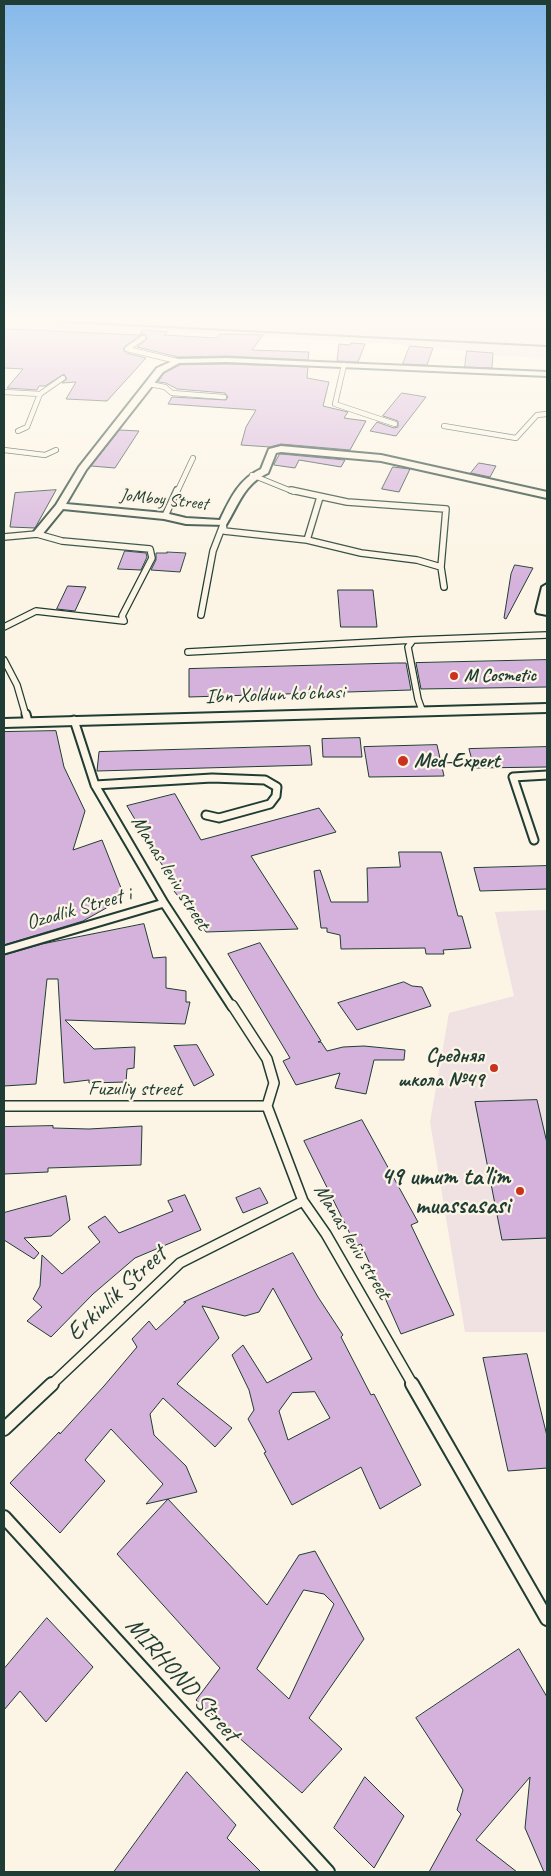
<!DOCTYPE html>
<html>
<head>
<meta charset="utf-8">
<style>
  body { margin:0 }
  #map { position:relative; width:551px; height:1876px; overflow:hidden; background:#fcf5e5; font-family:Caveat,sans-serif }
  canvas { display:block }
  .frame { position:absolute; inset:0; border:5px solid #1f3d34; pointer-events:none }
</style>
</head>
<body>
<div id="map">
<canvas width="551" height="1876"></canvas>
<div class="frame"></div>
</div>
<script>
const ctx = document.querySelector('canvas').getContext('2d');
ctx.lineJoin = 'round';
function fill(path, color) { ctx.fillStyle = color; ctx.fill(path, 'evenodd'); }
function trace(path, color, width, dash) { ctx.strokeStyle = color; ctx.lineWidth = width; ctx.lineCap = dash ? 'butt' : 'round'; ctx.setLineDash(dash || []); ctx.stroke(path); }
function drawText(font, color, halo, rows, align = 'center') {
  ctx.font = font + ' Caveat,sans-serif'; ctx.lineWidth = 4.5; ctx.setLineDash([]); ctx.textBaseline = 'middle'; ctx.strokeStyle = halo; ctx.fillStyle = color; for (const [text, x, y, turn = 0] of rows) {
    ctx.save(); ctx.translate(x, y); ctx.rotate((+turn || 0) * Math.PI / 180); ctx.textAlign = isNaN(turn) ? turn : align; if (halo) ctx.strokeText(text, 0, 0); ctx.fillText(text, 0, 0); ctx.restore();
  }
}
const built = new Path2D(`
  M4 319 547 320V358L492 356V353L380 343 131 329 129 333 113 334 80 365 4 360Z
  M547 910V1332H465L430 1122 449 1013 514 996 495 912Z`);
const building = new Path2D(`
  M4 329 140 335 142 330 168 332 164 335 217 338 219 334 263 335 252 350 309 352 308 360 227 356 178 357 137 347 147 339 146 335 142 334 125 346 123 349 126 353 146 358 107 401 66 399 76 382 62 383 67 379 64 374 45 386H39L37 390 7 388 23 369 4 368Z
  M351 343 365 344 358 362 337 361 339 344 350 345Z
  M410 346 433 348 427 365 403 364Z
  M467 351 493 353 492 368 465 367Z
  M227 364 308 367 307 378 329 382 323 406 348 412 344 418 366 421 350 450 281 444 270 447 241 445 246 427 256 410 168 404 172 397 226 400 228 397 225 393 177 389 166 383 158 382 164 373 180 365Z
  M402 393 426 397 396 436 370 431 377 422 394 428 398 427V421L383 416Z
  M120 430 139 431 115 468 91 466Z
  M280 454H281L345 460 341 467 299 460 295 468 274 465Z
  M479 463 496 466 490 477 471 473Z
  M393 467 410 469 399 492 382 489Z
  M56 490 35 528 10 527 15 493Z
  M125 551 146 553 147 557 141 570 118 569Z
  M167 552 186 553 180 572 151 570 156 560V553H167Z
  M515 565 533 568 506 619 504 618 511 574Z
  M68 586 86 587 75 611 57 609Z
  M338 590H373L377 627H341Z
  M547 660V687L421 689 416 663Z
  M396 663H406L411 690 189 697V669Z
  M56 731 64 767 85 811 73 850 102 840 123 893H119L117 902 83 921 4 945V732Z
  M360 738 362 757H323L322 739Z
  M437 745 444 776 369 777 364 747Z
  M310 746 312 765 97 771 99 752Z
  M547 747V767L474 768 469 749Z
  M175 794 201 840 319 808 336 832 251 856 298 929 206 932 174 891 177 890 127 806Z
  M399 852H441L458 916H462L471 948 443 950 444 954H426L425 948 341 949 340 935 327 932V928H321L314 871 320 870 331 902H368L367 868 400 867Z
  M547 866V889L480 891 474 868Z
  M144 924 153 958 166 957V988L186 991V1002H190L185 1024 65 1020 94 1049 135 1047 134 1068 127 1069 126 1082 89 1083V1080L64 1083 58 979H47L36 1084 4 1086V955L42 944Z
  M260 943 321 1041 318 1042H321L327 1051 343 1047 364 1046 405 1050 404 1060H374L366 1094 335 1088 340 1073 296 1085 283 1061 290 1058 228 954Z
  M404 982 412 986 422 987 431 1006 357 1030 338 1003Z
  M197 1045 214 1075 194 1086 174 1046Z
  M537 1100 547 1143V1238L502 1240 475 1102Z
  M362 1120 418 1222 411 1225 454 1315 401 1334 361 1244 356 1246 304 1141Z
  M53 1126V1128L89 1129 142 1126 141 1165 48 1168V1172L4 1174V1127Z
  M260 1188 268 1203 243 1213 236 1198Z
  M185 1195 201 1230 135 1258 93 1294 51 1337 27 1321 42 1307 33 1299 40 1286 42 1255 62 1274 100 1242 88 1227 105 1216 119 1233 173 1211 168 1201Z
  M66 1196 70 1220 51 1236 24 1238 39 1253 34 1259 4 1240V1213Z
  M293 1253 318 1297 343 1335 341 1337 371 1395 374 1394 421 1485 380 1509 361 1467 292 1505 264 1453 266 1452 248 1419 254 1410 249 1390 232 1355 243 1345 267 1383 312 1359 273 1288 259 1312 245 1316 202 1306 219 1338 177 1384 232 1428 215 1447 163 1398 150 1414 154 1435 186 1466 197 1492 168 1499 267 1605 299 1555 315 1551 364 1639 309 1718 342 1749 302 1793 196 1700 220 1668 117 1554 168 1499 146 1504 163 1484 111 1429 85 1460 105 1481 60 1533 10 1483 59 1432 60 1434 104 1386 137 1347 132 1339 149 1321 156 1330 186 1302H184ZM315 1392 330 1418 288 1440 279 1411 292 1393ZM304 1590 324 1594 334 1604 289 1699 257 1669Z
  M527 1354 547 1436V1468L508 1471 483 1358Z
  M47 1618 93 1667 46 1722 20 1691 4 1710V1669Z
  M519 1649 547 1697V1872H544L525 1828 530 1777 476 1840 517 1872H429L461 1814 457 1810 463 1790 416 1718Z
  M187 1772 236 1825 227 1838 261 1872H114Z
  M365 1777 404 1816 374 1868 334 1828Z`);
const serviceFar4 = new Path2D(`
  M143 338 127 349 177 361
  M344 365 335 404 395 424
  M149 384 165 387 172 393 224 397
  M4 392 40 394 63 378
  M444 426 516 438 537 415 547 414
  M18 431 27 427 40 394
  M4 450 45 455 56 450
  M252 475 294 492
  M177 492 193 458`);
const serviceFar3 = new Path2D(`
  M291 490 347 502 446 509 441 567
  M165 516 177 490
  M223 523 224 531 307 540 320 497
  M4 537 37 534 62 541 150 549 152 558 122 616 124 621 36 611 4 627
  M307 540 361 553 417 560 441 567 444 587
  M201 615 213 551 223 525
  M188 652 413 640
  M4 660 17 685 26 716
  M422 710 418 699 408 647 413 640 547 635`);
const serviceFar2 = new Path2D(`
  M26 714 28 722
  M74 720 95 785 164 903 232 1007
  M95 785 212 778 265 780 277 787 276 796 270 804 219 818 206 815
  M534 840 513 777 547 775
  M4 950 164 903`);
const serviceFar1 = new Path2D(`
  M232 1005 267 1059 274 1083 267 1106 303 1201 326 1234 413 1385
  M4 1106H267
  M51 1385 180 1263 303 1201`);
const service = new Path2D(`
  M412 1384 547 1619
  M4 1429 52 1384
  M4 1517 328 1872`);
const minor = new Path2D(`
  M227 358 547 372V376L227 362 179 363 163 372 86 470 66 504 165 513 186 518 220 520C230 499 239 479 261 469L269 449 281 446 381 455 547 492V498L381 461 281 452 276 453 268 473C244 484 239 504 226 525L186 524 164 519 63 509 41 536H33L32 534 56 505 79 467 157 368 177 359Z
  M547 584V615L537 613 536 611 542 587Z
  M547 704V712L4 727V719Z`);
const rail = new Path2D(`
  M4 319 547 346`);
const markers = [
  [454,676,5,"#c8321e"],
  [403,761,6,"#c8321e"],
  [494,1068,5,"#c8321e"],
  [520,1191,5,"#c8321e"]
];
const farStreetnames = [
  ["JoMboy Street",164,500,6]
];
const farPoinames = [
  ["M Cosmetic",464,676]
];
const streetNames = [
  ["Ibn Xoldun ko'chasi",275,695,-2],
  ["Manas leviv street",170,873,58],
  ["Ozodlik Street i",79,909,-16],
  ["Fuzuliy street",135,1089],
  ["Manas leviv street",352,1242,59]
];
const poiNames = [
  ["Med-Expert",414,761],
  ["Средняя",484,1056,"right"],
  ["школа №49",484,1080,"right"]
];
const nearPoinames = [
  ["49 umum ta'lim",510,1177],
  ["muassasasi",510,1206]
];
const nearStreetnames = [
  ["Erkinlik Street",117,1294,-43],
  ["MIRHOND Street",182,1680,48]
];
fill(built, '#f0e1e2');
fill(building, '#d5b2dc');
trace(building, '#1f3d34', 1);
trace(serviceFar4, '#1f3d34', 6);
trace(serviceFar3, '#1f3d34', 8);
trace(serviceFar2, '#1f3d34', 11);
trace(serviceFar1, '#1f3d34', 12);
trace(service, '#1f3d34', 16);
trace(minor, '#1f3d34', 4);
trace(serviceFar4, '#fcf5e5', 4.5);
trace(serviceFar3, '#fcf5e5', 5.5);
trace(serviceFar2, '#fcf5e5', 7);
trace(serviceFar1, '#fcf5e5', 9);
trace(service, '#fcf5e5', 12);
fill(minor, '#fcf5e5');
trace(rail, '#1f3d34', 2);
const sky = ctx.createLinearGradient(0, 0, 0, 582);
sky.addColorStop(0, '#85b8e9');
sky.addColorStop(0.55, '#fefaf3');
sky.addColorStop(1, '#fefaf300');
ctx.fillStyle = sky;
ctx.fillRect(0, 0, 551, 582);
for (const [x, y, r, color] of markers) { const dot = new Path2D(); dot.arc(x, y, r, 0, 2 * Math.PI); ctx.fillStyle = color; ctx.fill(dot); trace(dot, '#fcf5e5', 2); }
drawText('18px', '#1f3d34', '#fcf5e5', farStreetnames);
drawText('bold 18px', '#1f3d34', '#fcf5e5', farPoinames, 'left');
drawText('21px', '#1f3d34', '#fcf5e5', streetNames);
drawText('bold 21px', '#1f3d34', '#fcf5e5', poiNames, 'left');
drawText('bold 25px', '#1f3d34', '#fcf5e5', nearPoinames, 'right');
drawText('25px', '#1f3d34', '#fcf5e5', nearStreetnames);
</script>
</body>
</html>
